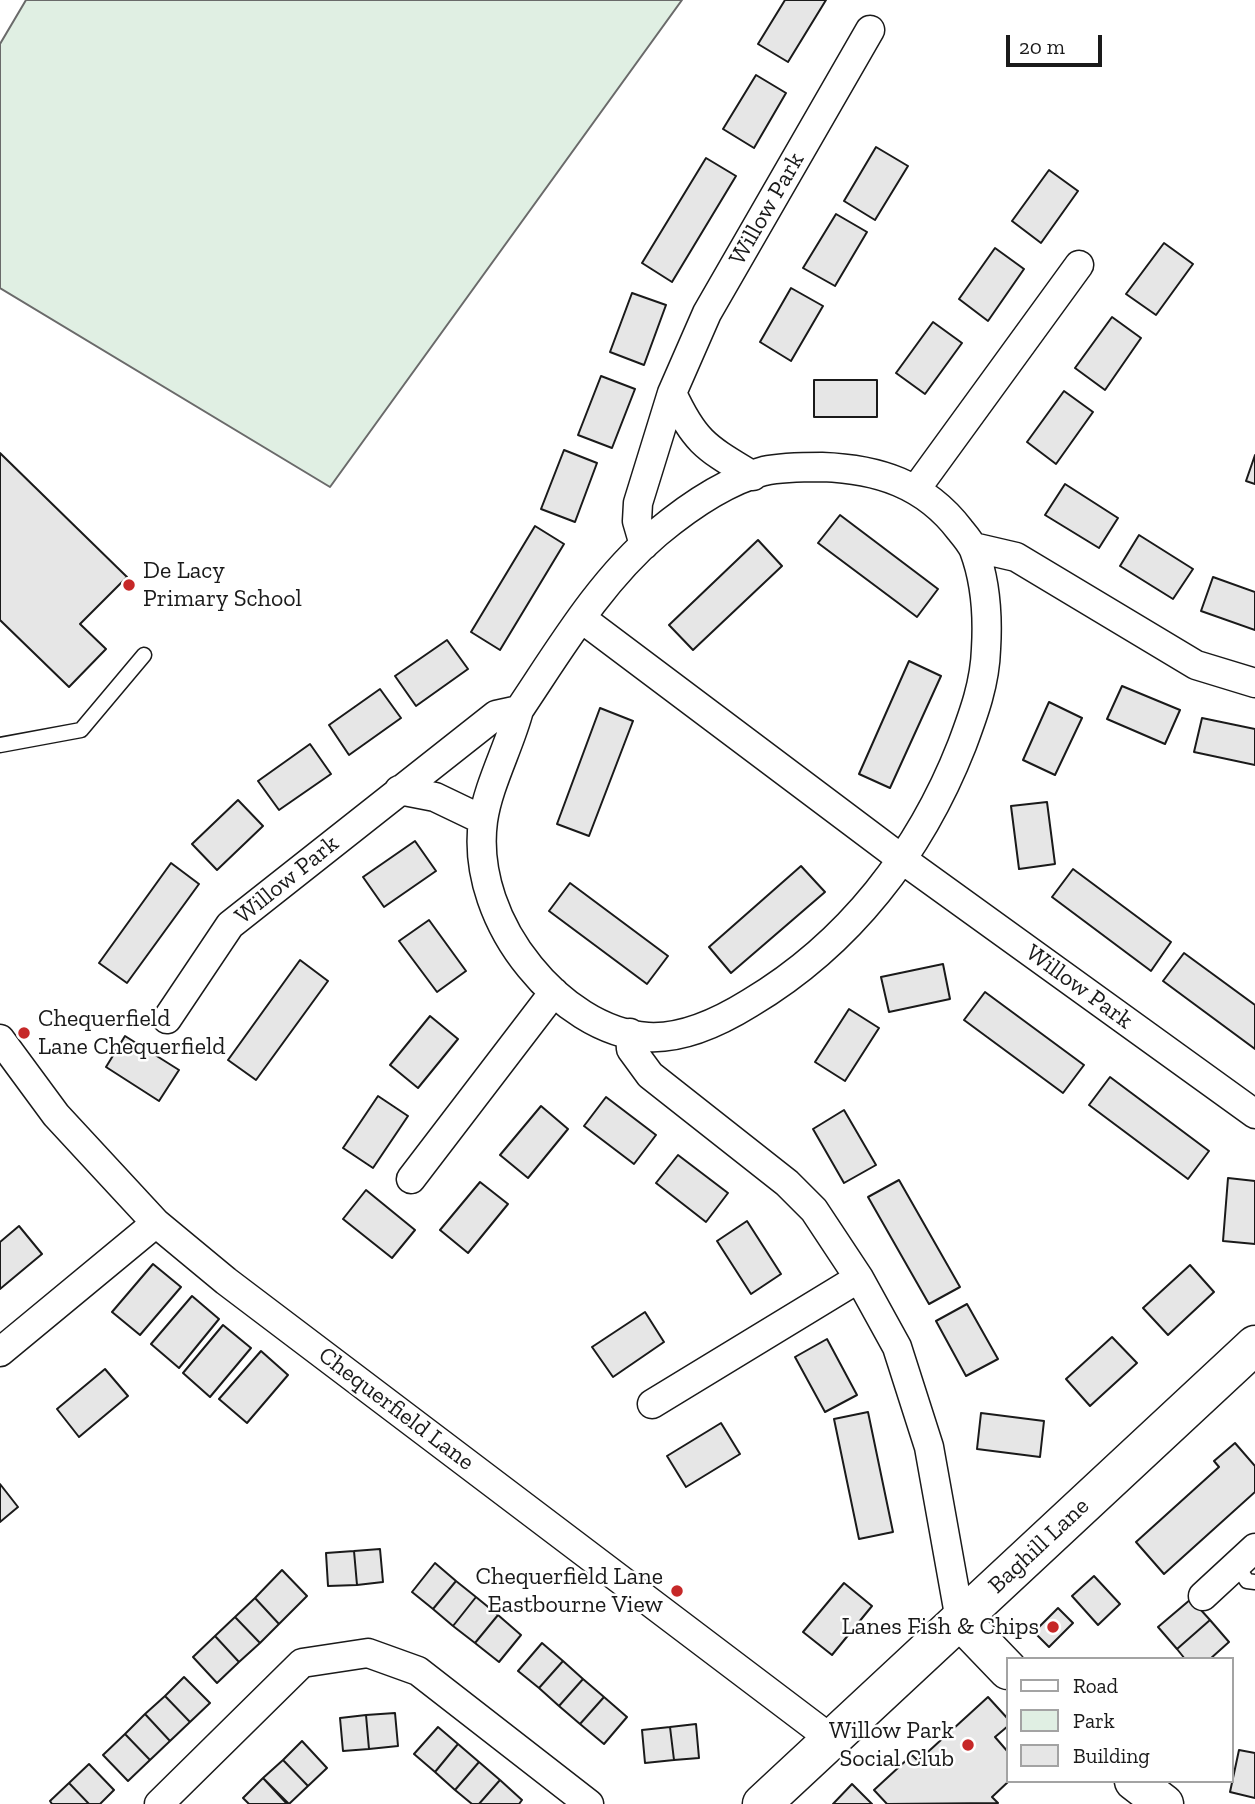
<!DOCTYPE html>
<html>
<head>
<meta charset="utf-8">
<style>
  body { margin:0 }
  #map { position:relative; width:1255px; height:1804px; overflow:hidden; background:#fff; font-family:"Zilla Slab",serif }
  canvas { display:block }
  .legend { position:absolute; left:1006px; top:1657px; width:228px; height:126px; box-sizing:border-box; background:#fff; border:2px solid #a3a3a3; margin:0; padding:9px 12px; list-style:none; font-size:21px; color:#1a1a1a }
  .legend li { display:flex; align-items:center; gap:14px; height:35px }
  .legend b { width:35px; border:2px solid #a3a3a3 }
  .scale { position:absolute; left:1006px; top:35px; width:96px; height:32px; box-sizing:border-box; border:4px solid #1a1a1a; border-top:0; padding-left:9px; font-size:21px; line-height:24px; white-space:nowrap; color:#1a1a1a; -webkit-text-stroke:5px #fff; paint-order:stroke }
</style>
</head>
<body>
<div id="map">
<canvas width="1255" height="1804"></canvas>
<ul class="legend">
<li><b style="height:9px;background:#fff"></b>Road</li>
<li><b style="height:19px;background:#e0efe3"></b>Park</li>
<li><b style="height:19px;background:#e6e6e6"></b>Building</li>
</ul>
<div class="scale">20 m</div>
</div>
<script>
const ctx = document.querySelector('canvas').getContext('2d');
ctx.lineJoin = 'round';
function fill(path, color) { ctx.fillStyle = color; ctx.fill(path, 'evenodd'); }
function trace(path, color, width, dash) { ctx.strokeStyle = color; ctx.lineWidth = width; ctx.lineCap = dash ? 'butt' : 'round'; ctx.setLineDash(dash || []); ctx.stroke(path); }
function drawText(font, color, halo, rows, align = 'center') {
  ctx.font = font + ' "Zilla Slab",serif'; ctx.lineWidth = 5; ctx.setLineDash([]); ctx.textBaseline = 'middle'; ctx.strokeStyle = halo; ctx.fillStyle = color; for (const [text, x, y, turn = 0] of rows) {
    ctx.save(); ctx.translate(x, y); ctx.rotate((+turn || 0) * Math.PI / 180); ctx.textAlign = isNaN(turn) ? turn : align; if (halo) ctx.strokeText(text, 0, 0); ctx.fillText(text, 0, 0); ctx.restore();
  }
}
const green = new Path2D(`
  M26 0H682L330 487 0 288V44Z`);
const building = new Path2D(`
  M785 0H826L788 62 758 44Z
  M756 75 786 93 754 148 723 129Z
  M876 147 908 166 875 220 844 201Z
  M706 158 736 176 672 282 642 263Z
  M1049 170 1078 191 1041 243 1012 221Z
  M836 214 867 232 835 286 803 268Z
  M1164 243 1193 264 1156 315 1126 294Z
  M995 248 1024 269 988 321 959 299Z
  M791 288 823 306 791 361 760 342Z
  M632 293 666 305 644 365 610 352Z
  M1112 317 1141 338 1105 390 1075 368Z
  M933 322 962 343 925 394 896 373Z
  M601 376 635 389 612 448 578 435Z
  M814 380H877V417H814Z
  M1064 391 1093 412 1056 464 1027 442Z
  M564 450 597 463 575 522 541 509Z
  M0 453 127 577 80 624 106 649 69 687 0 620Z
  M1255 455V484L1246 481Z
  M1065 484 1118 518 1099 548 1045 515Z
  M840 515 938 589 917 617 818 543Z
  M535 526 564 544 500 650 471 632Z
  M1139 535 1193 569 1173 599 1120 566Z
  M758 540 782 566 693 650 669 625Z
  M1213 577 1255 592V630L1201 611Z
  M447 640 468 669 416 706 395 676Z
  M909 661 941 676 890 788 859 774Z
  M1122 686 1180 710 1165 744 1107 719Z
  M380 689 401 718 349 755 329 725Z
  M1049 702 1082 718 1055 775 1023 760Z
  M600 708 633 721 589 836 557 824Z
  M1202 718 1255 729V765L1194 752Z
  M310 744 331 774 279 810 258 781Z
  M238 800 263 826 217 870 192 844Z
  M1047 802 1055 864 1019 869 1011 806Z
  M415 841 436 871 384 907 363 877Z
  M171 863 199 884 127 983 99 963Z
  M801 866 825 892 731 973 709 947Z
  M1073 869 1171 942 1151 971 1052 897Z
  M570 883 668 956 647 984 549 911Z
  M429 920 466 971 437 992 399 941Z
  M1184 953 1255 1005V1049L1163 981Z
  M300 960 328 981 256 1080 228 1060Z
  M943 964 950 999 889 1012 881 977Z
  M985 992 1084 1065 1063 1093 964 1020Z
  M849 1009 879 1028 845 1081 815 1062Z
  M430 1016 458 1039 418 1088 390 1065Z
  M125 1036 179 1070 159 1101 106 1067Z
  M1110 1077 1209 1151 1188 1179 1089 1105Z
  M378 1096 408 1116 373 1168 343 1148Z
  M606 1097 656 1135 634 1164 584 1126Z
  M541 1106 568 1129 528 1178 500 1155Z
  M844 1110 876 1165 844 1183 813 1129Z
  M678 1155 728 1193 706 1222 656 1183Z
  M1228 1178 1255 1181V1244L1223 1241Z
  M899 1180 960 1287 929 1304 868 1197Z
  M480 1182 508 1204 468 1253 440 1230Z
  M366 1190 415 1230 392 1258 343 1219Z
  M747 1221 781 1274 751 1294 717 1241Z
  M19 1226 42 1254 0 1289V1242Z
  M153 1264 181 1287 140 1335 112 1312Z
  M1190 1265 1214 1292 1168 1335 1143 1308Z
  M192 1296 219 1319 179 1368 151 1344Z
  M967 1304 998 1359 966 1376 936 1321Z
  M645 1312 664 1342 613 1377 592 1347Z
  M223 1325 251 1348 210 1397 183 1373Z
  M1112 1337 1137 1363 1090 1406 1066 1379Z
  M827 1339 857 1395 825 1412 795 1357Z
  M261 1351 288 1375 247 1423 219 1399Z
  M105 1369 128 1396 79 1437 57 1409Z
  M868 1412 893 1532 859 1539 834 1419Z
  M981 1413 1044 1421 1040 1457 977 1449Z
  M721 1423 740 1454 686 1487 667 1456Z
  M1235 1443 1255 1466V1492L1164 1574 1136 1542 1219 1467 1214 1461Z
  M0 1484 18 1507 0 1522Z
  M380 1549 383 1582 357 1585 354 1551Z
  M354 1551 357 1585 328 1586 326 1553Z
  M435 1563 456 1581 433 1609 412 1592Z
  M282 1570 307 1596 279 1624 255 1598Z
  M1094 1576 1120 1604 1098 1625 1072 1596Z
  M456 1581 476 1597 453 1626 433 1609Z
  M844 1583 872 1606 832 1655 803 1632Z
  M476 1597 498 1615 475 1643 453 1626Z
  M255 1598 279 1624 260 1643 235 1617Z
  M1191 1599 1210 1620 1177 1649 1158 1627Z
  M1058 1608 1073 1623 1049 1647 1034 1632Z
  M498 1615 521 1635 499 1662 475 1643Z
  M235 1617 260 1643 239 1662 215 1636Z
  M1210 1620 1229 1642 1210 1659H1185L1177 1649Z
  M215 1636 239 1662 217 1683 193 1657Z
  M542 1643 563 1661 539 1688 518 1671Z
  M563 1661 583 1679 559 1706 539 1688Z
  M184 1677 210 1703 190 1722 165 1696Z
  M583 1679 604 1697 580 1724 559 1706Z
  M165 1696 190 1722 170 1741 145 1714Z
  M604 1697 627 1717 604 1744 580 1724Z
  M988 1697 1008 1719V1726L995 1737 1008 1752 1009 1781 992 1797 998 1803 887 1804 874 1790 912 1755 918 1761Z
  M395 1713 398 1746 369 1749 366 1715Z
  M145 1714 170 1741 150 1760 125 1734Z
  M366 1715 369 1749 343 1751 340 1718Z
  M696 1724 699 1758 674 1760 670 1727Z
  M438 1727 458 1744 435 1772 414 1754Z
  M670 1727 674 1760 645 1763 642 1730Z
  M125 1734 150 1760 128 1781 103 1755Z
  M302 1741 327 1768 308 1786 283 1760Z
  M458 1744 479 1762 455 1790 435 1772Z
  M1239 1750 1255 1753V1798L1230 1792Z
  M283 1760 308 1786 289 1804 263 1778Z
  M479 1762 500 1780 479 1804H472L455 1790Z
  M89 1764 114 1790 100 1804H89L69 1783Z
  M263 1778 287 1804H249L243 1798Z
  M500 1780 522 1800 519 1804H479Z
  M69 1783 89 1804H52L50 1801Z
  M852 1784 872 1804H833Z`);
const lane = new Path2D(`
  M0 745 81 730 144 655
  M1237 1565 1247 1581 1255 1582`);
const street = new Path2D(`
  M672 393C695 443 707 448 753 476
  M916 489 1079 265
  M644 545 637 521 638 503 672 393 707 313 870 30
  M973 547 1016 557 1196 665 1255 683
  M581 618 903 860 1255 1114
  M399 790 435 797 483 820
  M167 1019 230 925 496 715 519 710C560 649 600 581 657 533 687 508 726 481 764 471 782 467 804 467 822 467 878 469 925 484 960 530 965 536 971 543 974 550 986 582 988 616 986 649 985 683 974 713 962 745 920 852 849 944 750 1003 721 1021 683 1039 648 1037 602 1034 559 1003 530 967 497 927 476 873 483 821 488 785 510 745 519 710
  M630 1033 631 1049 650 1075 787 1183 814 1210 859 1278 897 1347 929 1447 960 1620
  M0 1039 56 1115 156 1223 226 1281 831 1739
  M411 1179 554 992
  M0 1352 156 1223
  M652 1404 859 1278
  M1203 1596 1255 1548
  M159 1804 302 1663 368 1653 418 1671 589 1804`);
const secondary = new Path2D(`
  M960 1620 1008 1670
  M1134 1781 1164 1804
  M762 1804 1255 1345`);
const markers = [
  [129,585,7,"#c62828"],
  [24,1033,7,"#c62828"],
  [677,1591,7,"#c62828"],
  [1053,1627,7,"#c62828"],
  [968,1745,7,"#c62828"]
];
const streetNames = [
  ["Willow Park",767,209,-60],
  ["Willow Park",287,880,-39],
  ["Willow Park",1079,987,36],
  ["Chequerfield Lane",396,1409,37],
  ["Baghill Lane",1039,1546,-43]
];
const poiNames = [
  ["De Lacy",143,571,"left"],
  ["Primary School",143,599,"left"],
  ["Chequerfield",38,1019,"left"],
  ["Lane Chequerfield",38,1047,"left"],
  ["Chequerfield Lane",663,1577],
  ["Eastbourne View",663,1605],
  ["Lanes Fish & Chips",1039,1627],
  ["Willow Park",954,1731],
  ["Social Club",954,1759]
];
fill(green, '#e0efe3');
trace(green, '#6a6a6a', 2);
fill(building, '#e6e6e6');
trace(building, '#1a1a1a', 2);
trace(lane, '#1a1a1a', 17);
trace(street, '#1a1a1a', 31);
trace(secondary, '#1a1a1a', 41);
trace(lane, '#fff', 14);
trace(street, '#fff', 28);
trace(secondary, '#fff', 38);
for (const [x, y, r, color] of markers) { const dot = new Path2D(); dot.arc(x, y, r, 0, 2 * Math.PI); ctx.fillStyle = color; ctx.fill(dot); trace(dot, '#fff', 2.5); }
drawText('24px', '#1a1a1a', '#fff', streetNames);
drawText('24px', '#1a1a1a', '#fff', poiNames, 'right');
</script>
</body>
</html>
